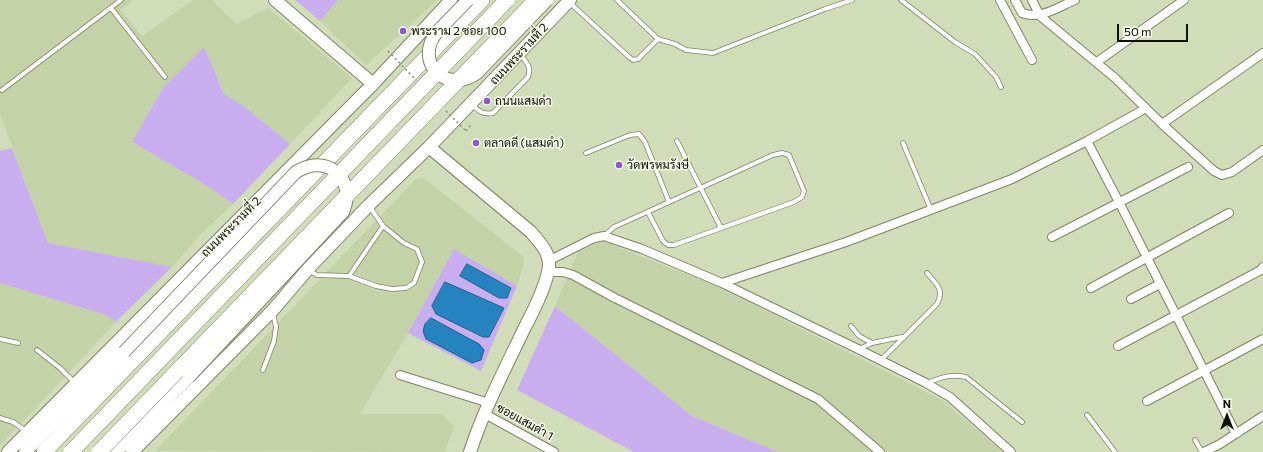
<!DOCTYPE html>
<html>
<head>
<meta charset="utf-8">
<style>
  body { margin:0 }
  #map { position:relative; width:1263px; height:452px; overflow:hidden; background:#d1ddb9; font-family:Commissioner,sans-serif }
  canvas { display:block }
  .north { position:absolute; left:1207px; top:396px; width:40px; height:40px; -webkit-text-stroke:3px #f5fbe9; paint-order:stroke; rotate:0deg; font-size:11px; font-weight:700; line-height:16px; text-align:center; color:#0e1105 }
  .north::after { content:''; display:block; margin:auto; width:14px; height:18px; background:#0e1105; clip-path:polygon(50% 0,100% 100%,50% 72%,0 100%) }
  .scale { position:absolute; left:1117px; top:24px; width:71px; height:18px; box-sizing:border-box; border:2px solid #0e1105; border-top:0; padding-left:5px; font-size:12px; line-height:14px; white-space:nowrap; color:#0e1105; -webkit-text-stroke:3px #f5fbe9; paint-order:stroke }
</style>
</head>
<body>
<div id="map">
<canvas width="1263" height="452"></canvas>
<div class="north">N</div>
<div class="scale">50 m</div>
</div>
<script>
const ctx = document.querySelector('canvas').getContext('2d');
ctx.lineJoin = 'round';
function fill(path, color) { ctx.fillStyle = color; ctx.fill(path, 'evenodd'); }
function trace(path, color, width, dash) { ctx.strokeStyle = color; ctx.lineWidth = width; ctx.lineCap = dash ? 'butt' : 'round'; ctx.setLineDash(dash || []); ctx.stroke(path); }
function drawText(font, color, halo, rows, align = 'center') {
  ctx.font = font + ' Commissioner,Sarabun,sans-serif'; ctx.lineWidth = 3; ctx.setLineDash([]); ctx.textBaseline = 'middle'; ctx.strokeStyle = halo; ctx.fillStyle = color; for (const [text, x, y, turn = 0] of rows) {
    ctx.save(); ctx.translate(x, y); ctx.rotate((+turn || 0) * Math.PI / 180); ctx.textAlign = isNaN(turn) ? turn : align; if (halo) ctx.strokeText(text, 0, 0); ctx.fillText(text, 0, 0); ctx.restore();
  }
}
const built = new Path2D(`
  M0 0H133L121 10 142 36 193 0H212L236 24 268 8 352 78 290 144 245 107 224 94 204 47 163 88 132 142 209 187 233 204 202 233 172 267 48 243 0 114Z
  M338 0H437L366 65 320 21Z
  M422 177 524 257V263L517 286 454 249 408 333 360 414H442L454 427 445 452 155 451 415 180Z
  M602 241 716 286 942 400 1003 452H778L692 416 555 306 578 252Z
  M0 283 106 315 116 322 0 446Z`);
const green = new Path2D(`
  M295 0H338L320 21Z
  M204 47 224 94 245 107 290 144 233 204 209 187 132 142 163 88Z
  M12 148 48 243 172 267 116 322 106 315 0 283V151Z
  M454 249 517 286 481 371 408 333ZM467 264 511 288 507 298H499L461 276ZM504 308 496 322 436 314Z
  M555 306 692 416 778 452H634L517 390Z`);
const water = new Path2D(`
  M467 264 511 288 507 298H499L460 276Z
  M445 282 504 308 489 337H483L436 314 432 306Z
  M431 318 479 344 484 350 481 360 472 363 426 339 423 331 425 324Z`);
const path = new Path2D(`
  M466 131 470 126 467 124`);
const lane = new Path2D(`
  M617 0 658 39 675 44 686 50 713 53 825 9 852 0
  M901 0 955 42 975 54 996 77 1001 87
  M569 2 629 57 633 60 638 59 658 39
  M111 8 165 77
  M2 90 121 0
  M472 105C479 111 483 115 493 113L528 77C532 67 526 62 520 54
  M677 141 721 228
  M903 143 931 210
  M586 153 630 135 639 134 645 142 669 202
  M604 236 614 227 773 155 782 153 789 155 804 191 802 197 794 202 674 245H668L663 241 648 212
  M308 270 317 275 349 276 376 286 392 289 406 288 414 283 422 262 417 249 404 243 383 226 370 207
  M349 276 383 226
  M851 326 859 336 872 343
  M0 339 18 343
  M859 349 872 343 902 337
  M37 350 60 368 75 383
  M881 360 937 304C945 289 936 284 927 273
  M263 370 274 341 276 327 273 313
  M927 383C942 377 950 374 966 377L1022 422
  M1087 415 1115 452
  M0 418 13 422 26 431
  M1195 440 1202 452`);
const street = new Path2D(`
  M1000 0 1032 60
  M1015 0 1022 13C1041 20 1058 7 1075 0
  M1032 0 1040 16 1115 78 1162 124 1214 171 1222 175 1232 172 1263 150
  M1097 62 1184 0
  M1162 124 1263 53
  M1087 141 1120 204 1236 434
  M1052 237 1188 167
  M548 261 594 238 604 236 642 249 722 283 858 349 926 383 950 397 1011 452
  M547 272H563L573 275 613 297 818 399 880 452
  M722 283 846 242 1012 179 1087 141 1141 111
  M1091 288 1229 213
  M1131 299 1160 284
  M1118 346 1261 270 1263 267
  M400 375 489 403
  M1147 401 1263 339
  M485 414 554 452
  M1204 452 1220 444 1263 416`);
const secondary = new Path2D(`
  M275 0 373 84
  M429 147 531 232C539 242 550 252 549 266 547 285 533 312 524 329 505 369 484 409 470 452
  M8 452 373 84 451 0
  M25 452 124 352
  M116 452 189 377
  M132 452 273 310 307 270 369 205 429 147 570 0`);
const highway = new Path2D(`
  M44 452 482 0`);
const pathBridge = new Path2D(`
  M388 51 414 78
  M446 111 466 131`);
const secondaryBridge = new Path2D(`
  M468 0 437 32C413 62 446 95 477 73L547 0
  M124 352 296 172C327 152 357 179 343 212L189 377`);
const highwayBridge = new Path2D(`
  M71 452 507 0
  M99 452 536 0`);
const markers = [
  [403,31,4,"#8d57ce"],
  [487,101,4,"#8d57ce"],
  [476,143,4,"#8d57ce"],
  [619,165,4,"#8d57ce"]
];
const poiNames = [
  ["พระราม 2 ซอย 100",411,31],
  ["ถนนแสมดำ",495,101],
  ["ตลาดดี (แสมดำ)",484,143],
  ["วัดพรหมรังษี",627,165]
];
const streetNames = [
  ["ถนนพระรามที่ 2",519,54,-47],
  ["ถนนพระรามที่ 2",231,227,-45],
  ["ซอยแสมดำ 1",525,422,29]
];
fill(built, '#c4d2a7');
fill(green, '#c8aeef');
fill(water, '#2583bf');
trace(water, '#1e6187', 1);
trace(lane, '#7a8563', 5.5);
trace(street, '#7a8563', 10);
trace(secondary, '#7a8563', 14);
trace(highway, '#7a8563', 16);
trace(path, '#828b71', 1.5, [2, 3]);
trace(lane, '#fff', 4);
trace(street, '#fff', 8);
trace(secondary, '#fff', 12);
trace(highway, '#fff', 15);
trace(secondaryBridge, '#7a8563', 14, []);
trace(highwayBridge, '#7a8563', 16, []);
trace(pathBridge, '#828b71', 1.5, [2, 3]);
trace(secondaryBridge, '#fff', 12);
trace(highwayBridge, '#fff', 15);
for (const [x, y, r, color] of markers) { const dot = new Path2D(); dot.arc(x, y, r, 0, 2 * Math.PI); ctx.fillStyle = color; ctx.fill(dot); trace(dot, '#f5fbe9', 1.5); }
drawText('12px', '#0e1105', '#f5fbe9', poiNames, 'left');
drawText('12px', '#0e1105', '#f5fbe9', streetNames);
</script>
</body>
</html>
